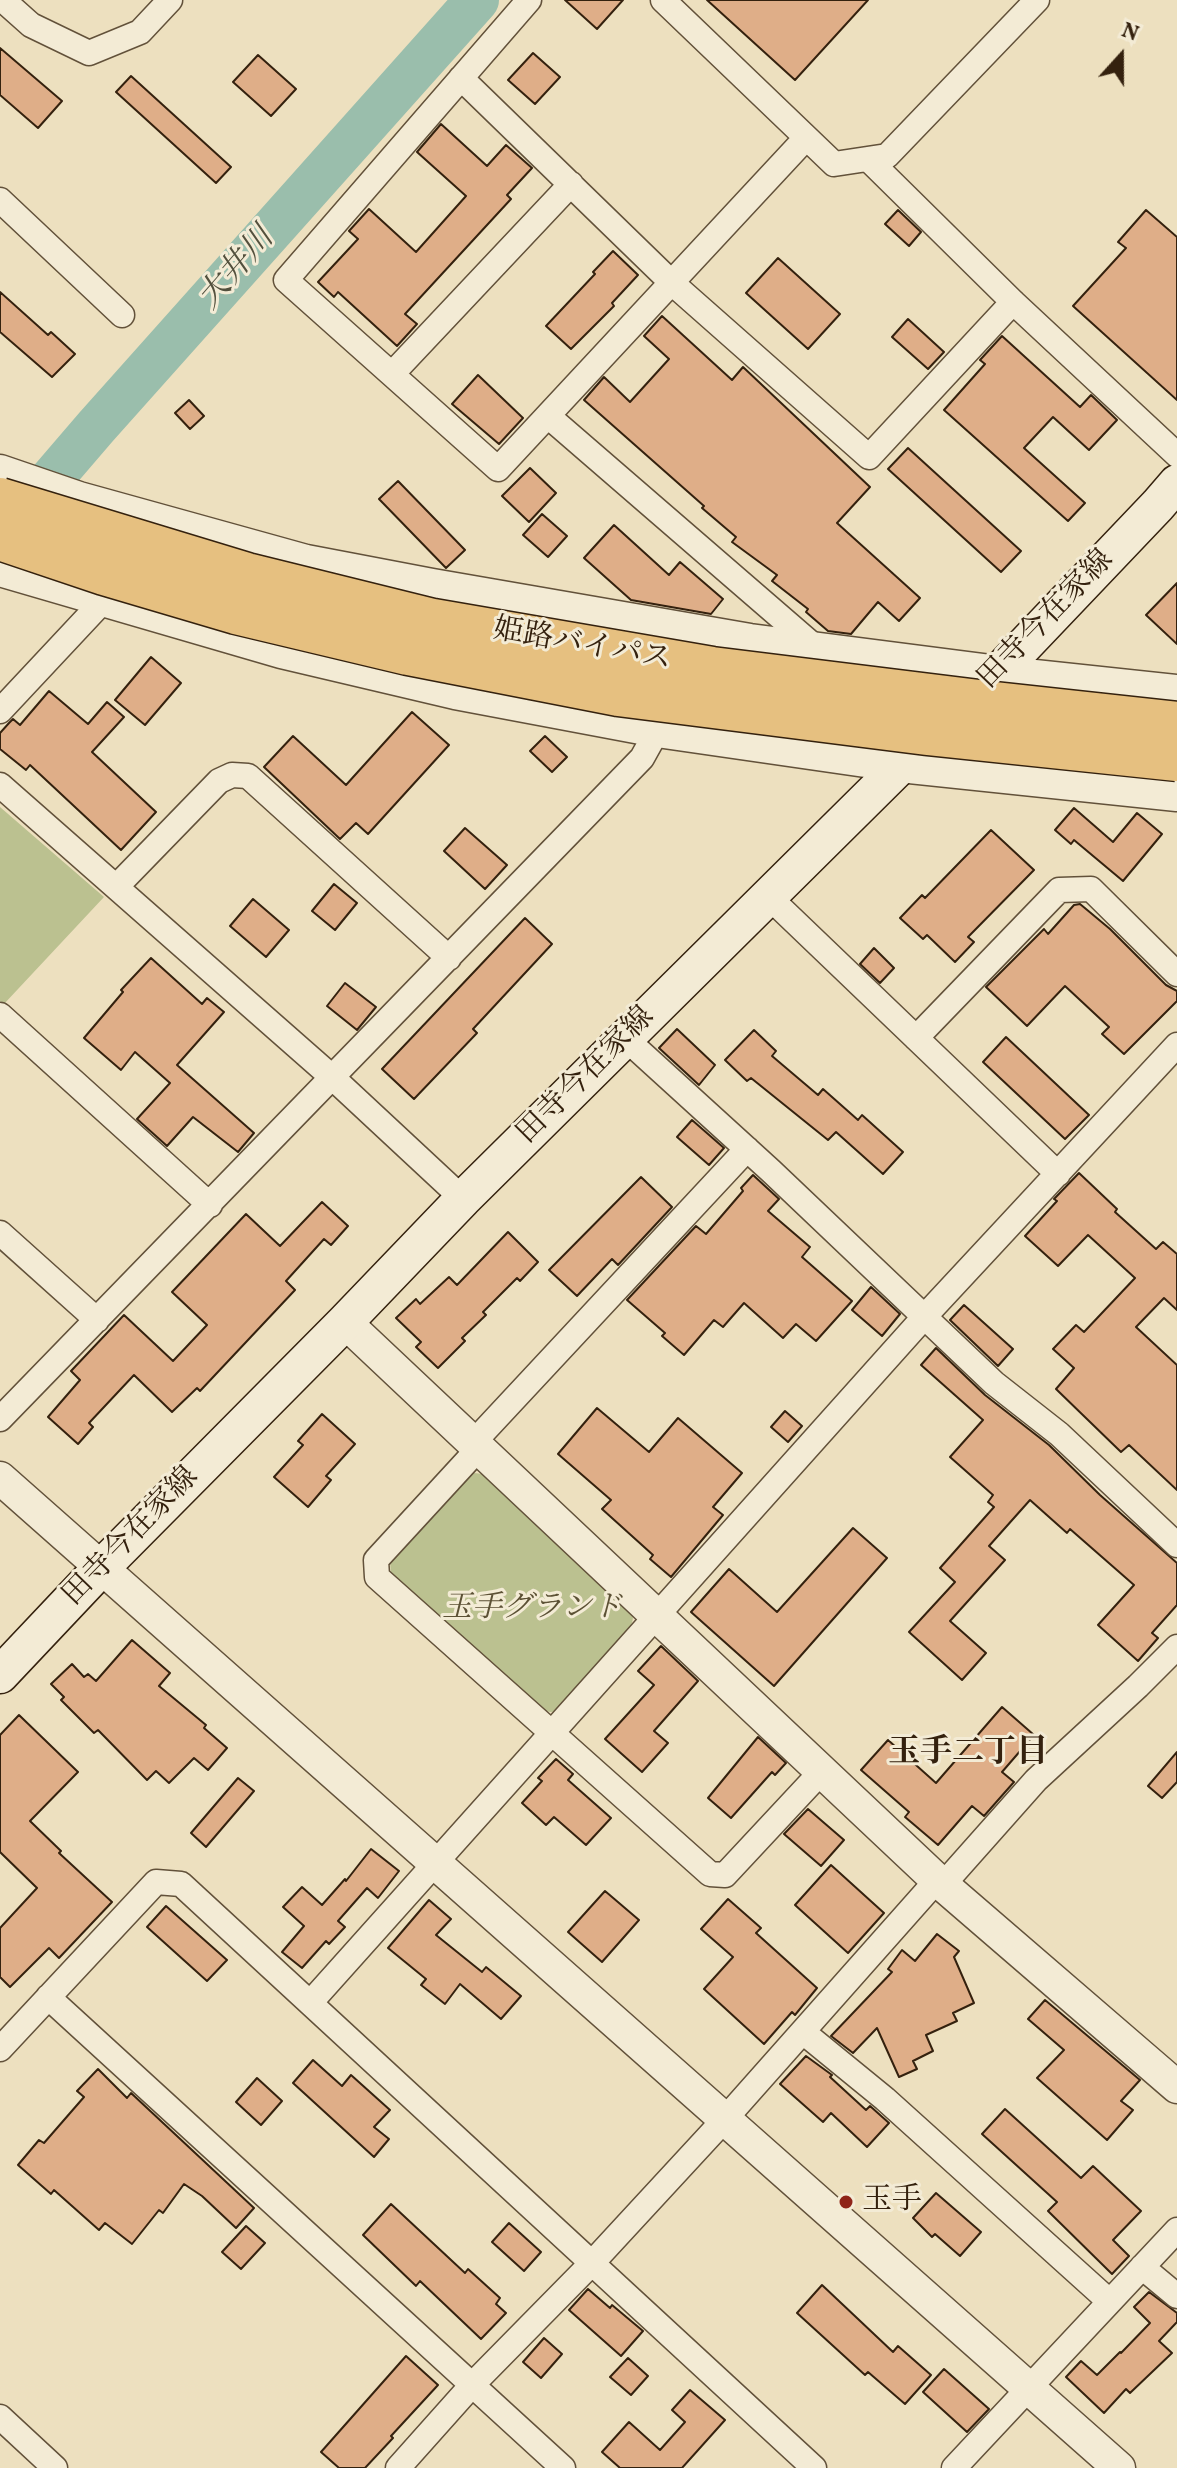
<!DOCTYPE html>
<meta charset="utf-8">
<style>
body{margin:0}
#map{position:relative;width:1177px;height:2468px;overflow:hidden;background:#ede0bf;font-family:Vollkorn,serif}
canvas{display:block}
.north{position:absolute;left:1081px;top:16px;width:80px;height:80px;-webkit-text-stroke:6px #f3ebd5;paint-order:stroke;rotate:21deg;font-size:22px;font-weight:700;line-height:32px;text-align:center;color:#34210e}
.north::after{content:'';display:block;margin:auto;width:28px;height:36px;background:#34210e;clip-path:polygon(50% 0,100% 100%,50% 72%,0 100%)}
</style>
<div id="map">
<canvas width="1177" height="2468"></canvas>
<div class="north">N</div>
</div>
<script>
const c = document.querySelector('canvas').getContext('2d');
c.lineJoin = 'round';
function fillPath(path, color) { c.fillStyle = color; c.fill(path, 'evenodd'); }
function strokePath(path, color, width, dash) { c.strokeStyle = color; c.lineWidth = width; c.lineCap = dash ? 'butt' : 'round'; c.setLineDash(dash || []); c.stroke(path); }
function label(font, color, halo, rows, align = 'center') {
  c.font = font + ' Vollkorn,"Noto Serif JP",serif'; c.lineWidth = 6; c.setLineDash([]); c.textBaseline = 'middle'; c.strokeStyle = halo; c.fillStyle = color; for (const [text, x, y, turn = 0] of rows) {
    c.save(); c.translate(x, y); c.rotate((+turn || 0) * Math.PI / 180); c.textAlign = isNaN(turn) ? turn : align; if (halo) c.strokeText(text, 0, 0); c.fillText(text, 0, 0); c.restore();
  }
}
fillPath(new Path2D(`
 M0 807 104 897 4 1004 0 1001Z
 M474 1473 483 1474 624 1599C635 1615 636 1618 626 1635L559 1711 551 1712 543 1711 391 1576 390 1560 466 1476Z`), '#bbc190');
strokePath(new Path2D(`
 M17 519 96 427 477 0`), '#9abeac', 44);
const building = new Path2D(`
 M565 0H623L597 29Z
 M707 0H868L795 80Z
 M0 48 62 101 38 128 0 95Z
 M533 53 560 77 535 104 508 80Z
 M258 55 296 89 271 116 233 82Z
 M131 76 231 167 216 183 116 92Z
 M441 124 487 166 506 145 532 168 507 195 511 199 405 314 417 324 397 346 338 292 334 297 318 282 358 239 349 231 369 209 416 252 466 196 417 152Z
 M898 210 921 232 909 246 885 224Z
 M1146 210 1177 237V400L1073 306 1126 248 1118 242Z
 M613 251 638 275 612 303 614 306 571 349 546 326 595 274 593 272Z
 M778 258 840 314 808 349 746 293Z
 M0 292 48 335 51 332 75 354 52 377 0 332Z
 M662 316 732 380 743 367 870 487 837 523 920 598 899 621 878 602 851 634 828 631 806 612 808 609 772 581 777 575 732 542 736 537 702 508 704 506 584 400 604 377 630 402 669 359 644 336Z
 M908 319 944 352 928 369 892 337Z
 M1002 336 1080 407 1091 395 1117 420 1089 450 1053 417 1024 448 1085 503 1068 521 944 410 985 364 980 360Z
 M478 375 523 418 499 444 452 404Z
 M189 400 204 416 190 429 175 413Z
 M908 448 1021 551 1001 572 888 469Z
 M530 468 556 493 529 522 502 496Z
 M398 481 465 550 446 568 379 499Z
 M542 514 567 536 548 557 523 535Z
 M614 525 669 575 680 562 723 599 711 614 631 600 584 558Z
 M1177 583V644L1146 615Z
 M151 657 181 683 145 725 115 700Z
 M49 691 88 724 107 702 124 717 92 752 156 812 121 850 30 765 26 770 0 749V733L9 723 13 719 20 725Z
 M412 712 449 745 368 834 356 823 340 839 264 767 293 736 346 785Z
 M545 736 567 757 552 772 530 751Z
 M1074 808 1113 842 1137 813 1162 834 1123 881 1074 840 1071 844 1055 830Z
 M465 828 507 865 485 889 444 851Z
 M991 830 1034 870 968 937 974 942 955 962 927 935 923 939 900 918 922 895 925 898Z
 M334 884 357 903 335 930 312 911Z
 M253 899 289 930 266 957 230 926Z
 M1080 904 1110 929 1166 985 1177 991V1001L1124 1054 1102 1034 1109 1027 1065 986 1027 1026 986 987 1044 929 1048 934 1074 905Z
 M525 918 552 944 473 1029 477 1033 414 1099 382 1069Z
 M874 948 894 968 880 983 860 964Z
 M151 958 202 1004 207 998 224 1012 177 1065 254 1133 238 1152 193 1117 167 1146 137 1119 170 1083 135 1052 121 1070 84 1038 123 992 121 990Z
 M345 983 376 1007 357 1030 327 1006Z
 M677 1029 715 1065 699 1085 659 1048Z
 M754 1030 776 1051 772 1056 818 1095 823 1089 858 1120 862 1115 903 1152 883 1174 836 1132 828 1140 751 1078 747 1081 725 1060Z
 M1006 1037 1089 1115 1065 1139 983 1062Z
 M692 1120 724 1148 709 1165 677 1137Z
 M1079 1173 1117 1209 1115 1212 1156 1249 1163 1242 1177 1254V1310L1164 1298 1136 1327 1177 1365V1490L1129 1445 1121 1452 1056 1389 1074 1368 1053 1349 1076 1325 1084 1332 1135 1278 1088 1235 1058 1266 1025 1236 1057 1201 1054 1199Z
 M753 1175 779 1199 768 1211 810 1247 802 1257 852 1301 816 1341 796 1324 783 1338 744 1303 723 1327 714 1320 684 1355 662 1336 665 1333 627 1300 696 1226 706 1234 743 1191 741 1188Z
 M641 1177 672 1207 618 1265 612 1259 577 1296 549 1270Z
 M322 1202 348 1226 331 1245 324 1239 286 1281 295 1290 200 1391 197 1388 172 1412 134 1375 89 1423 93 1427 78 1444 48 1417 80 1380 71 1371 124 1315 173 1361 207 1325 172 1292 246 1214 280 1246Z
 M508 1232 538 1262 520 1281 517 1278 483 1312 486 1315 462 1338 465 1341 438 1368 416 1347 421 1342 396 1318 416 1299 420 1304 449 1277 457 1285Z
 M871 1287 900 1314 882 1336 852 1310Z
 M964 1305 1013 1349 998 1366 950 1320Z
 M936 1348 985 1395 1049 1445 1100 1495 1177 1563V1605L1152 1633 1158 1638 1138 1661 1098 1625 1134 1585 1070 1529 1067 1533 1030 1500 989 1546 1005 1560 950 1621 986 1653 962 1680 909 1632 955 1582 940 1568 994 1507 988 1502 993 1495 950 1457 983 1420 921 1365Z
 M597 1408 649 1452 678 1418 742 1473 713 1507 723 1515 671 1577 650 1559 653 1555 602 1509 611 1500 558 1454Z
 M785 1411 802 1426 788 1442 771 1427Z
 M322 1414 355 1444 326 1476 331 1480 308 1507 274 1477 303 1445 298 1441Z
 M853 1528 887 1558 774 1686 691 1612 729 1569 777 1612Z
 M132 1640 170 1673 159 1686 206 1725 204 1728 227 1748 208 1770 194 1758 169 1783 156 1771 147 1780 98 1730 94 1733 61 1700 64 1697 51 1684 72 1664 84 1677 88 1674 96 1681Z
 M661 1646 698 1681 654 1731 668 1743 642 1772 605 1739 654 1685 638 1671Z
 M1002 1707 1034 1735 1002 1772 1014 1782 984 1816 972 1806 938 1845 905 1817 909 1812 861 1770 888 1740 936 1783Z
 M19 1715 78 1772 30 1821 61 1851 59 1853 112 1902 59 1958 49 1948 10 1987 0 1977V1928L37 1888 0 1852V1735Z
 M758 1737 786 1763 775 1775 772 1772 731 1818 708 1798Z
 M1177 1752V1782L1162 1798 1148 1786Z
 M556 1759 573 1774 568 1780 611 1818 586 1845 554 1817 546 1825 522 1803 542 1781 538 1778Z
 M238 1778 254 1791 206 1847 191 1833Z
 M808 1809 844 1840 821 1866 784 1834Z
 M371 1849 399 1871 378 1898 367 1888 338 1921 345 1927 329 1944 326 1941 302 1968 282 1952 304 1926 283 1907 302 1887 322 1905 345 1879 346 1881Z
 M831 1865 884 1913 848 1953 795 1905Z
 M605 1891 639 1920 602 1962 568 1932Z
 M728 1899 761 1928 756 1933 817 1988 795 2015 792 2012 764 2044 704 1989 733 1957 701 1929Z
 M429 1900 451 1919 436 1935 482 1972 486 1967 521 1996 501 2019 460 1984 445 2004 421 1985 426 1979 388 1948Z
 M166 1906 227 1960 207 1981 147 1927Z
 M937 1934 959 1951 954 1957 974 2003 953 2013 957 2021 926 2035 933 2051 913 2061 917 2069 899 2077 877 2028 853 2053 831 2036 892 1972 888 1969 902 1950 915 1961Z
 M1045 2000 1140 2080 1121 2101 1133 2110 1107 2140 1037 2078 1064 2050 1028 2019Z
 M806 2056 832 2075 830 2077 866 2110 870 2106 889 2123 867 2147 831 2113 823 2122 780 2084Z
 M313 2060 342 2086 351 2075 390 2110 374 2127 389 2139 374 2157 293 2083Z
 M98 2069 127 2098 131 2093 254 2208 236 2228 202 2196 184 2184 163 2213 159 2210 132 2244 105 2223 99 2230 54 2190 51 2194 18 2165 39 2140 44 2143 84 2097 77 2091Z
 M257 2078 282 2101 261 2125 236 2102Z
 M1005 2109 1081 2178 1093 2166 1141 2211 1113 2240 1129 2256 1112 2274 1048 2211 1057 2202 982 2134Z
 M936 2193 981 2232 960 2256 935 2234 932 2237 913 2218Z
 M391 2204 465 2273 468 2269 500 2298 496 2304 506 2313 481 2339 420 2281 416 2286 363 2235Z
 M509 2223 541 2252 524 2271 492 2242Z
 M246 2226 265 2243 241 2269 222 2252Z
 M822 2285 893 2352 898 2346 931 2375 905 2404 868 2372 865 2375 797 2313Z
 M588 2289 610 2308 612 2305 643 2331 621 2356 569 2310Z
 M1149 2292 1177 2313V2322L1159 2341 1172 2353 1130 2393 1126 2389 1104 2413 1066 2377 1081 2361 1097 2375 1120 2352 1121 2353 1150 2323 1134 2307Z
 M544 2338 562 2354 541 2378 523 2362Z
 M406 2356 438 2385 391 2436 393 2438 365 2468H339L321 2452Z
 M628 2358 648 2376 631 2395 610 2377Z
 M944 2369 989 2409 967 2432 923 2392Z
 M690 2390 725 2420 682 2468H620L602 2452 629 2422 660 2450 685 2422 672 2410Z`);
fillPath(building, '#dfae88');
strokePath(building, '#34210e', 2);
const minor = new Path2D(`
 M3 0 31 25 89 53 140 32 170 0
 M529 0 286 280 498 469 806 138
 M663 0 834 164 887 156 1037 0
 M461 78 672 283 869 457 1013 302
 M868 159 1013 302 1177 455
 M0 200 122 315
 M392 374 571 184
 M548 416 815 647
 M0 711 103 601
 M0 785 333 1078 463 1199
 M116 887 219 781 232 775 248 776 449 958
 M769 897 1058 1174
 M0 1015 210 1205
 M916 1038 1059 890 1091 889 1177 974
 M626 1039 771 1171 994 1383 1059 1434 1177 1545
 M0 1233 97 1320
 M0 1419 642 758 657 731
 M473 1443 747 1149
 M479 1448 376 1560 377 1577 710 1874 725 1875 822 1771
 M48 1997 563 2468
 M310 2003 925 1316 1177 1045
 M803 2032 885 2099 1109 2301
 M0 2049 156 1882 181 1884 814 2468
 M1142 2267 1177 2296
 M0 2417 55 2468
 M398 2468 472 2385 592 2263 725 2119 937 1880 949 1878 1036 1780 1138 1686 1177 1647
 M954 2468 1177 2230`);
const tertiary = new Path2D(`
 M0 471 79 498 306 561 432 585 750 640 999 672 1177 691
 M0 570 281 652 455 693 657 731 900 766 1177 795
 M345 1322 937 1880 1177 2087
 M0 1478 1119 2468`);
const secondary = new Path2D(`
 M0 1675 101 1568 345 1322 463 1199 900 766 999 672 1158 505 1177 483`);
strokePath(minor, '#62513a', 27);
strokePath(tertiary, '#62513a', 35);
strokePath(secondary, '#34210e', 39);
strokePath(minor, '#f3ebd5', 24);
strokePath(tertiary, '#f3ebd5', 32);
strokePath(secondary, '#f3ebd5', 36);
const motorwayBridge = new Path2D(`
 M0 500 247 575 433 621 712 669 995 704 1177 724
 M0 538 104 573 236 612 408 653 618 694 927 733 1177 759`);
strokePath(motorwayBridge, '#34210e', 47, []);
strokePath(motorwayBridge, '#e6c080', 44);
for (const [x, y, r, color] of [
 [846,2202,8,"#8f2418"]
]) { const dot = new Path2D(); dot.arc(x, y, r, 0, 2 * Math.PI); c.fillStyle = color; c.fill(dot); strokePath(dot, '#f3ebd5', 3); }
label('30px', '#34210e', '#f3ebd5', [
 ["田寺今在家線",1047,621,-46],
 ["姫路バイパス",582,647,10],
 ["田寺今在家線",587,1077,-45],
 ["田寺今在家線",132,1538,-46]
]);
label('italic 30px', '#5c5135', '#f3ebd5', [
 ["玉手グランド",532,1610]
]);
label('30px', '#34210e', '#f3ebd5', [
 ["玉手",862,2202]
], 'left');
label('italic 32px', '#53503d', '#f3ebd5', [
 ["大井川",238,270,-49]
]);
label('bold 32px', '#34210e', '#f3ebd5', [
 ["玉手二丁目",968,1755]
]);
</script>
